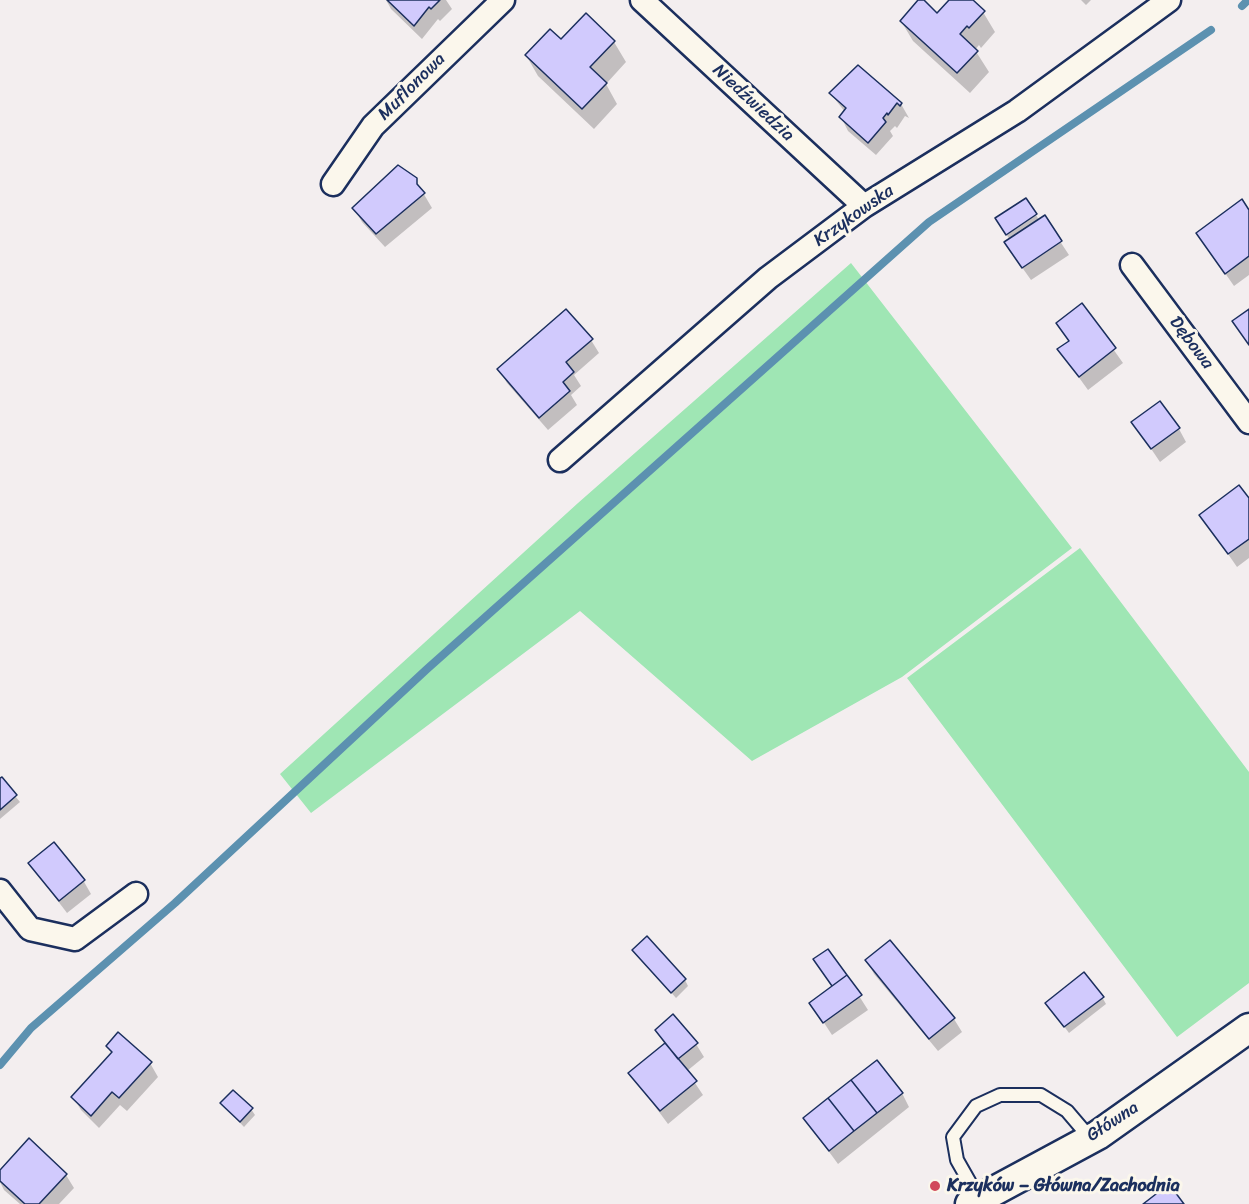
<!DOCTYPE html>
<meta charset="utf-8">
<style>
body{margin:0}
canvas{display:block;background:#f3eeef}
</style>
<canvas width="1249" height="1204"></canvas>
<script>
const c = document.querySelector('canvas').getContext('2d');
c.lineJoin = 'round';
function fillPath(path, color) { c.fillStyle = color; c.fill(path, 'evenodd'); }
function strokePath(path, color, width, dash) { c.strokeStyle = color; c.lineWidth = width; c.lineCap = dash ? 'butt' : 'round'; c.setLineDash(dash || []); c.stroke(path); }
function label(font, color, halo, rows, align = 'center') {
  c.font = font + ' Sriracha,sans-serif'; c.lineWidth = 6; c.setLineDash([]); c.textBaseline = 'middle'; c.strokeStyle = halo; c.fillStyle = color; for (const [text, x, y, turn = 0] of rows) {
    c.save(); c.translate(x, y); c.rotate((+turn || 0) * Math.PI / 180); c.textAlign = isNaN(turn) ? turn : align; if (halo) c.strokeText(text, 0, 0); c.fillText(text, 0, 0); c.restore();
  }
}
fillPath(new Path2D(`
 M851 263 1072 548 902 677 752 761 580 611 311 813 280 774 578 503Z
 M1080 548 1249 772V983L1177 1037 907 678Z`), '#9fe6b4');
fillPath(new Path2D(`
 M386 0H446L452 9 440 21 438 19 422 39 391 9Z
 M920 0 937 15 951 0H970L983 12 995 32 981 48 979 45 975 50 989 72 970 93 913 41 901 21Z
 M1081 0H1091L1086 5Z
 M586 15 614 42 626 62 606 84 617 104 594 129 538 76 526 55 561 41Z
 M859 67 901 104 909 118 905 116 897 128 895 126 890 131 893 136 876 155 848 131 841 117 845 112 831 94Z
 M415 179 432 208 385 247 362 222 354 208Z
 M1249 212V275L1234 286 1197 233Z
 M1036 215 1039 220 1044 217 1069 255 1031 280 1014 256 1010 240 1000 225Z
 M1082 305 1123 363 1088 390 1059 350 1069 342 1058 324Z
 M591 340 599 353 574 375 581 386 571 395 577 405 548 430 507 383 499 369Z
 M1133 422 1179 429 1186 442 1160 462Z
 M1249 501V558L1237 567 1201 515Z
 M1 779 20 802 0 819V780Z
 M29 863 83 880 91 894 67 913Z
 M634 950 685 980 688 986 676 998Z
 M867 961 954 1019 962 1032 938 1051 874 974Z
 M847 977 868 1010 832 1035 811 1003Z
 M1102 997 1106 1004 1069 1033 1051 1009Z
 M656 1030 696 1044 704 1057 687 1071 703 1095 668 1124 630 1073 665 1045Z
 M107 1046 150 1063 158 1077 127 1111 120 1105 99 1128 81 1110 73 1097 112 1054Z
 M902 1093 909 1107 838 1164 805 1119Z
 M222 1104 251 1109 255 1115 244 1127Z
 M0 1172 66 1175 74 1188 59 1204H20L4 1190 0 1182Z`), '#0003');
strokePath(new Path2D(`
 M1242 6 1248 0
 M0 1065 31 1028 175 903 427 669 929 222 1211 30`), '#5c91b0', 8);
const building = new Path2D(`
 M387 0H440L431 9 429 7 414 26Z
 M918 0H924L937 13 949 0H973L985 11 969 28 967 26 960 34 978 51 957 73 900 21Z
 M586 13 615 41 590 67 607 83 582 109 525 55 550 29 561 39Z
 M858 65 902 103 900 106 897 103 888 115 887 113 883 118 886 122 868 143 839 117 846 108 829 93Z
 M398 165 417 178V184L425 193 376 234 352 208Z
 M1026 198 1037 214 1006 235 995 218Z
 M1242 199 1249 210V256L1225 274 1196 233Z
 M1045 215 1062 241 1022 268 1004 242Z
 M1082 303 1116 348 1079 377 1057 349 1069 341 1056 323Z
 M566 309 593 339 566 362 574 372 563 382 570 391 539 418 497 369Z
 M1249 309V345L1232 321Z
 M1160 401 1180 428 1151 449 1131 422Z
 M1239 485 1249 498V539L1228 554 1199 515Z
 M2 777 17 795 0 810V778Z
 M54 842 85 880 59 901 28 863Z
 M647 936 686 979 671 993 632 950Z
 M890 940 955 1018 929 1039 865 960Z
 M828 949 847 975 832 986 813 959Z
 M1084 972 1104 997 1064 1027 1045 1003Z
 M847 975 862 995 823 1023 809 1003Z
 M673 1014 698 1043 678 1059 655 1030Z
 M118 1032 152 1062 119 1098 112 1092 91 1116 71 1097 112 1052 106 1046Z
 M665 1043 697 1081 660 1111 628 1073Z
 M877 1060 903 1093 877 1113 851 1080Z
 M851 1080 877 1113 854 1131 828 1098Z
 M233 1090 253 1108 240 1122 220 1103Z
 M828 1098 854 1131 829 1151 803 1118Z
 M29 1138 67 1174 39 1204H25L0 1181V1170Z
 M1169 1184 1184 1204H1143Z`);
fillPath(building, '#d1cafd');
strokePath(building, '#1b2f5e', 1.5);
const service = new Path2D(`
 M978 1197 957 1160 953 1137 976 1106 1000 1095H1041L1067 1111 1090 1138`);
const minor = new Path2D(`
 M642 0 864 206
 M333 184 373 126 503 0
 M1132 265 1249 422
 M560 460 768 278 864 206 1017 111 1169 0
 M0 891 30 929 75 939 136 894`);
const tertiary = new Path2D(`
 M970 1204 1098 1135 1249 1028`);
strokePath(service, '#1b2f5e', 16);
strokePath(minor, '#1b2f5e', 27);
strokePath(tertiary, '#1b2f5e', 33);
strokePath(service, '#fbf7ec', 12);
strokePath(minor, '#fbf7ec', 22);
strokePath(tertiary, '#fbf7ec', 28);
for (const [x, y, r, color] of [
 [935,1186,6,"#d1495b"]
]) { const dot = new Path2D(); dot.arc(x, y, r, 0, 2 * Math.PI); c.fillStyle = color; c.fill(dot); strokePath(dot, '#fbf7ec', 2); }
label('18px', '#1b2f5e', '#fbf7ec', [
 ["Muflonowa",412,87,-45],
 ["Niedźwiedzia",753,103,43],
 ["Krzykowska",854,216,-35],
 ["Dębowa",1191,343,53],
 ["Główna",1113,1122,-33]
]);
label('bold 18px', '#1b2f5e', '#fbf7ec', [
 ["Krzyków – Główna/Zachodnia",947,1186]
], 'left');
</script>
